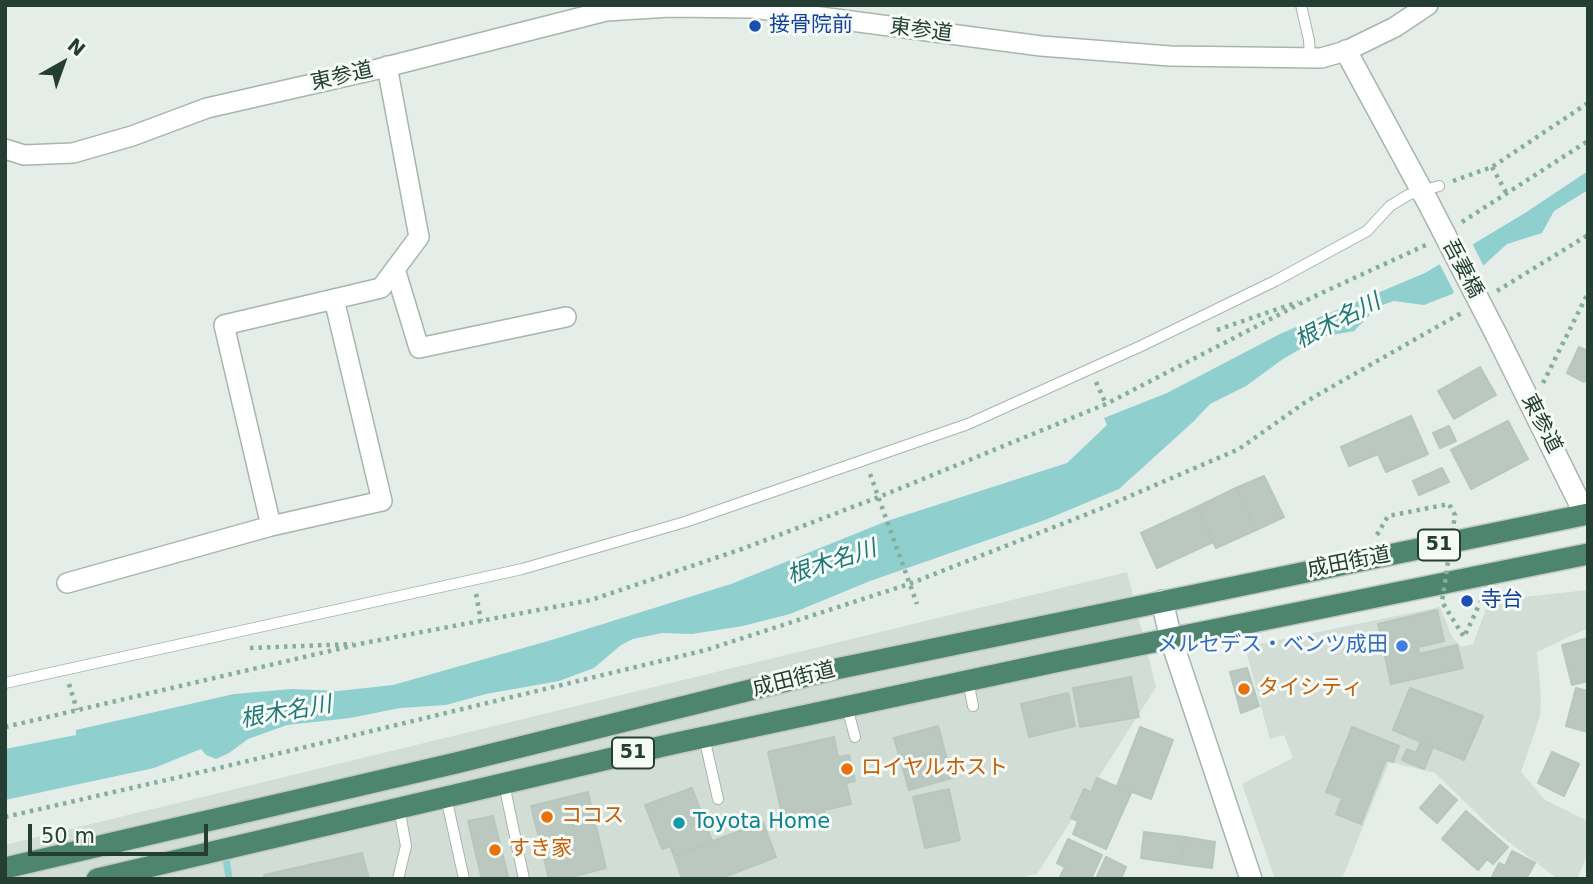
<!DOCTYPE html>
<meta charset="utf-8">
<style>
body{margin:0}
#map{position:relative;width:1593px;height:884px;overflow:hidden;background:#e4ede8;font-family:"DejaVu Sans",sans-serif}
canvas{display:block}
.frame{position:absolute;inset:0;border:7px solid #243e33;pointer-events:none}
.north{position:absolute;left:28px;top:28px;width:70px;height:70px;-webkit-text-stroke:5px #f5faf6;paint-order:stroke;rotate:40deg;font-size:19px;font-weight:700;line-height:28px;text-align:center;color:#243e33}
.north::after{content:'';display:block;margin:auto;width:24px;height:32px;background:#243e33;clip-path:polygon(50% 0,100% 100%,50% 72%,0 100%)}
.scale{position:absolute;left:28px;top:824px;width:180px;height:32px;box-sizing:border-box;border:4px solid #243e33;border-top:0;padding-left:9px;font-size:21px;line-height:24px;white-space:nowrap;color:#243e33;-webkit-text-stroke:5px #f5faf6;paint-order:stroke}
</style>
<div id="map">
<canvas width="1593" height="884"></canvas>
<div class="frame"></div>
<div class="north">N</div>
<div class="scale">50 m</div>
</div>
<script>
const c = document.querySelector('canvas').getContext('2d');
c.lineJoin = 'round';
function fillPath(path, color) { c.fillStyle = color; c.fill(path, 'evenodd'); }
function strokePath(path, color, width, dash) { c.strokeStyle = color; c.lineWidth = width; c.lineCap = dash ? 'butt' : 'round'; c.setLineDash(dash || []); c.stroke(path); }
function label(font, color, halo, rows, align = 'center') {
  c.font = font + ' "DejaVu Sans","Noto Sans JP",sans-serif'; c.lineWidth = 6; c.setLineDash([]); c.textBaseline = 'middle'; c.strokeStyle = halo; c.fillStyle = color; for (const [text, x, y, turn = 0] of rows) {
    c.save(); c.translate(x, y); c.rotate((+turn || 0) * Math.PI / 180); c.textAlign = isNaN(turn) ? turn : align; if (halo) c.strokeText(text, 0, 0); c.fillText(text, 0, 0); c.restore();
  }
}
fillPath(new Path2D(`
 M1127 572 1156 687 1037 874 1016 879H5V845Z
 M1588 590V628L1537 652 1541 698 1540 716 1521 772 1545 800 1588 821V853L1577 879H1558L1497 833 1435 773 1389 762 1342 879H1275L1242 784 1293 758 1284 735 1270 739 1245 647 1440 607 1452 637 1461 647 1473 644 1489 601Z`), '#d2ddd6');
fillPath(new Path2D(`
 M1588 171V190L1554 211 1542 233 1507 244 1452 294 1424 305 1394 301 1379 306 1354 331 1321 337 1283 359 1246 386 1210 404 1193 422 1119 489 1045 520 870 581 790 614 743 626 692 634 662 633 633 639 621 645 594 668 559 681 486 694 446 705 400 708 350 718 287 725 248 739 229 753 216 759 206 755 201 749 154 768 5 800V749L76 735V730L234 694 292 689 338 691 393 685 555 639 731 584 887 521 1067 463 1107 425 1104 418 1167 393 1282 333 1425 273 1525 213Z`), '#8fcfce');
fillPath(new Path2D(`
 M1471 241 1485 269 1456 296 1438 261Z`), '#e4ede8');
strokePath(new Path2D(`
 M229 879 226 858 232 856`), '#8fcfce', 7);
const building = new Path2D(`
 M1579 347 1588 351V375L1584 382 1567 373Z
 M1480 367 1496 395 1454 419 1438 391Z
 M1411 416 1428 454 1386 472 1378 454 1349 466 1341 447Z
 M1508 421 1528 459 1471 489 1451 450Z
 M1449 426 1456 441 1440 448 1433 433Z
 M1442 468 1449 482 1419 495 1413 481Z
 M1264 476 1284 517 1256 530 1236 488Z
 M1236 488 1256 530 1216 548 1197 507Z
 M1197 507 1213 542 1157 568 1141 533Z
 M1437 610 1444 641 1418 647 1419 654 1457 645 1463 668 1391 684 1378 624Z
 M1588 638V681L1572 685 1562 645Z
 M1247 668 1259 706 1241 713 1230 672Z
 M1131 677 1139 717 1080 727 1073 688Z
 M1410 688 1483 716 1464 760 1393 730Z
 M1576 688 1588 691V732L1566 726Z
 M1068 693 1075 726 1029 737 1021 704Z
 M938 726 952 778 909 790 894 738Z
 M1140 727 1173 740 1151 799 1117 786Z
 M1352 727 1399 746 1393 762 1386 760 1361 824 1336 814 1342 798 1326 792Z
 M834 737 838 757 849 755 855 781 846 783 851 804 824 810 826 816 810 820 809 814 783 819 768 752Z
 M1421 742 1433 747 1424 769 1402 760 1407 749 1416 753Z
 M1552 752 1579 764 1564 796 1538 783Z
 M1097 778 1131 793 1106 849 1073 834 1078 821 1071 818 1084 789 1091 792Z
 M1440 785 1457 800 1437 823 1420 808Z
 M692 788 712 841 674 856 670 846 662 849 645 805Z
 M949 789 960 840 925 848 913 797Z
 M588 792 606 868 563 879H549L531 806Z
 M1466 811 1508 847 1493 864 1487 859 1478 870 1442 839Z
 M493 816 508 876 482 879 468 821Z
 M763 822 776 857 719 879H682L674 856Z
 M1144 832 1185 837 1181 864 1141 858Z
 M1185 837 1215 842 1212 868 1181 864Z
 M1068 839 1102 855 1091 879H1059L1065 867 1057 863Z
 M1512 851 1535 863 1526 879H1491L1499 863 1505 866Z
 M362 853 369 879H265L264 875Z
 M1106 857 1126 867 1121 879H1096Z`);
fillPath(building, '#bac8c0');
strokePath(building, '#b7c7bd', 2);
const service = new Path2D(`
 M1301 5 1309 40 1310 57
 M968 681 973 706
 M5 683 522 569 685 522 968 424 1141 346 1275 281 1367 231 1390 206 1408 195 1439 186
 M847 707 855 737
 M704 737 718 799
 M504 784 524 879
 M446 797 464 879
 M398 879 406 846 399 808`);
const minor = new Path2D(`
 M5 149 24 155 73 153 132 136 207 108 378 69 606 11 670 7 753 8 1041 46 1170 56 1321 58 1346 51 1395 27 1428 5
 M395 269 419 348 566 317
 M271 526 382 501 334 299
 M67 583 271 526 224 325 381 288 419 237 387 66`);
const tertiary = new Path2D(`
 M1346 51 1429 204
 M1496 334 1585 514
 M1162 601 1171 639 1251 879`);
const trunk = new Path2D(`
 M5 868 456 763 831 670 1588 514
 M97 879 672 744 1055 662 1588 554`);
strokePath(service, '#a7b5ae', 12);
strokePath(minor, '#a7b5ae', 22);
strokePath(tertiary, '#a7b5ae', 24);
strokePath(trunk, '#c2c9c6', 24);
strokePath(new Path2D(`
 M1492 167 1507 194
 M1453 181 1492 167 1588 103
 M1462 222 1588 141
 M1497 291 1588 235
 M1217 330 1298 302
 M1096 382 1106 404
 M1543 383 1588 293
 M870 474 917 604
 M476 594 481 621
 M250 648 353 644
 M69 684 77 710
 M5 727 364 643 591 600 742 549 879 497 1106 404 1313 297 1428 244
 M5 817 223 767 706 650 909 584 1100 509 1239 449 1307 401 1463 312`), '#86af9b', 4.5, [3.5, 5]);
strokePath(service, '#fff', 10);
strokePath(minor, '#fff', 19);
strokePath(tertiary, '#fff', 21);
strokePath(trunk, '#4e856e', 21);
const tertiaryBridge = new Path2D(`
 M1429 204 1496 334`);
strokePath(tertiaryBridge, '#a7b5ae', 24, []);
strokePath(new Path2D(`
 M1377 535 1388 516 1449 504 1455 515 1442 602 1464 637 1481 601`), '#86af9b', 4.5, [3.5, 5]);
strokePath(tertiaryBridge, '#fff', 21);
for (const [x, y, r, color] of [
 [755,26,7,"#1a4fb4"],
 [1467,601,7,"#1a4fb4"],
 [1402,646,7,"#3f7fe0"],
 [1244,689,7,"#e8710a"],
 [847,769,7,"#e8710a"],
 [547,817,7,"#e8710a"],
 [679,823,7,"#0f9aa8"],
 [495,850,7,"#e8710a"]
]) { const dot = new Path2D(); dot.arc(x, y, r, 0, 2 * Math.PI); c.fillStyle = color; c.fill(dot); strokePath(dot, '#f5faf6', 2.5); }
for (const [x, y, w] of [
 [1439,545,42],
 [633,753,42]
]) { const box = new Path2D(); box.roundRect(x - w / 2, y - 15.5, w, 31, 5); c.fillStyle = '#f5faf6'; c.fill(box); strokePath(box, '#243e33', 2); }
label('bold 19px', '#243e33', null, [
 ["51",1439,545],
 ["51",633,753]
]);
label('21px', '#164399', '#f5faf6', [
 ["接骨院前",769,26],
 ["寺台",1481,601]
], 'left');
label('21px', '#243e33', '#f5faf6', [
 ["東参道",921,31,7],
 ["東参道",342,77,-13],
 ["吾妻橋",1462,269,62],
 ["東参道",1541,424,63],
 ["成田街道",1349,563,-11],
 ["成田街道",794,680,-14]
]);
label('21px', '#366cbe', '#f5faf6', [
 ["メルセデス・ベンツ成田",1388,646]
], 'right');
label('21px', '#c56008', '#f5faf6', [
 ["タイシティ",1258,689],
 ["ロイヤルホスト",861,769],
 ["ココス",561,817],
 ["すき家",509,850]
], 'left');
label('21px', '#0d838f', '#f5faf6', [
 ["Toyota Home",693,823]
], 'left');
label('italic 23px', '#207877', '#f5faf6', [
 ["根木名川",1338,322,-27],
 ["根木名川",832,563,-18],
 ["根木名川",286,713,-10]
]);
</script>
